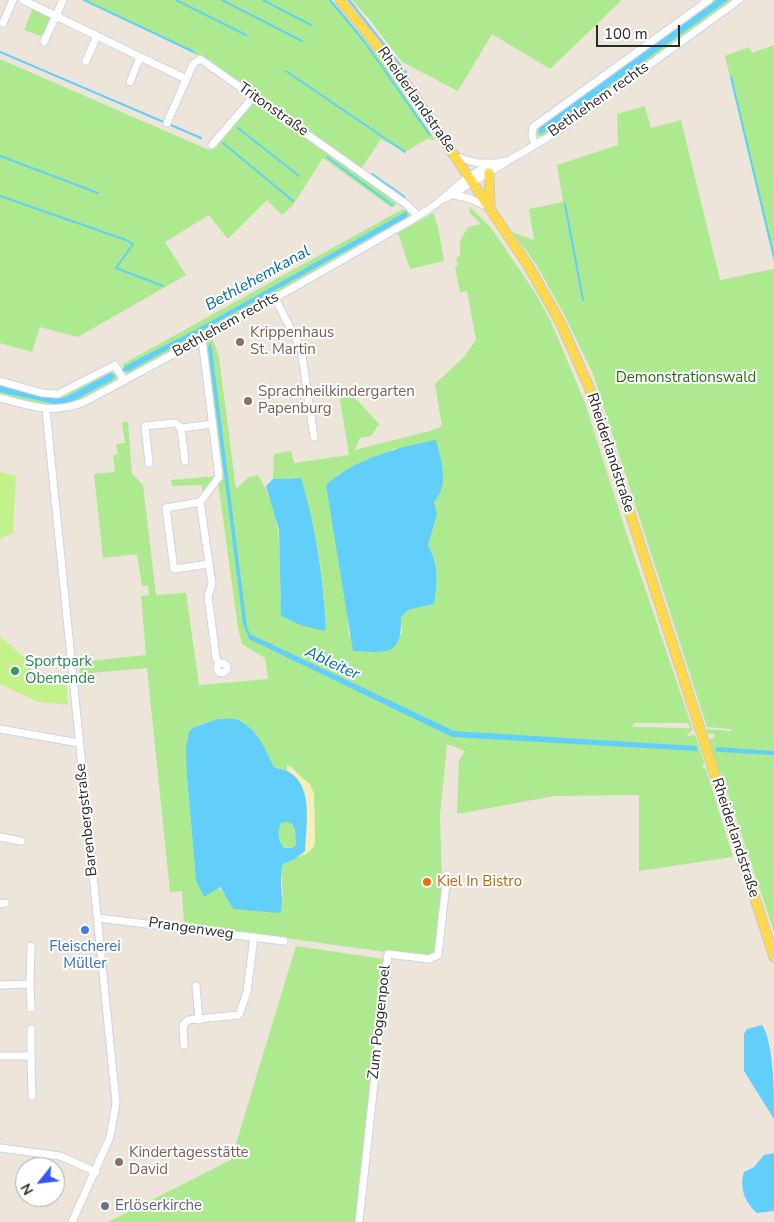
<!DOCTYPE html>
<meta charset="utf-8">
<style>
body{margin:0}
#map{position:relative;width:774px;height:1222px;overflow:hidden;background:#ede5d9;font-family:"Nunito Sans",sans-serif}
canvas{display:block}
.north{position:absolute;left:15px;top:1157px;width:50px;height:50px;box-sizing:border-box;background:#fff;border:1px solid #a9a9a9;border-radius:50%;rotate:241deg;font-size:14px;font-weight:700;line-height:20px;text-align:center;color:#292929}
.north::after{content:'';display:block;margin:auto;width:18px;height:22px;background:#3456ff;clip-path:polygon(50% 0,100% 100%,50% 72%,0 100%)}
.scale{position:absolute;left:596px;top:25px;width:84px;height:22px;box-sizing:border-box;border:2px solid #292929;border-top:0;padding-left:6px;font-size:15px;line-height:18px;white-space:nowrap;color:#292929;-webkit-text-stroke:4px #fff;paint-order:stroke}
</style>
<div id="map">
<canvas width="774" height="1222"></canvas>
<div class="north">N</div>
<div class="scale">100 m</div>
</div>
<script>
const c = document.querySelector('canvas').getContext('2d');
c.lineJoin = 'round';
function fillPath(path, color) { c.fillStyle = color; c.fill(path, 'evenodd'); }
function strokePath(path, color, width, dash) { c.strokeStyle = color; c.lineWidth = width; c.lineCap = dash ? 'butt' : 'round'; c.setLineDash(dash || []); c.stroke(path); }
function label(font, color, halo, rows, align = 'center') {
  c.font = font + ' "Nunito Sans",sans-serif'; c.lineWidth = 4; c.setLineDash([]); c.textBaseline = 'middle'; c.strokeStyle = halo; c.fillStyle = color; for (const [text, x, y, turn = 0] of rows) {
    c.save(); c.translate(x, y); c.rotate((+turn || 0) * Math.PI / 180); c.textAlign = isNaN(turn) ? turn : align; if (halo) c.strokeText(text, 0, 0); c.fillText(text, 0, 0); c.restore();
  }
}
fillPath(new Path2D(`
 M86 0H332L379 57 435 140 427 139 405 152 381 139 361 169 205 59Z
 M352 0H622L550 69 492 34 458 91 402 62 369 19Z
 M712 0H735L550 132 542 137 536 135V128Z
 M33 8 50 16 51 20 44 37 24 30Z
 M774 45V262L725 56 749 47 752 53Z
 M0 59 209 150 249 105 258 103 387 194 388 197 397 204 392 208 323 158 293 205 282 215 267 200 228 239 209 215 165 242 186 275 78 337 40 327 32 352 0 343Z
 M645 106 651 128 681 120 720 280 774 269V932L721 773 717 774 707 740 714 738V734L707 733V729L731 731V729L707 727 593 374 565 316 536 264 512 232 534 240 529 209 563 202 557 165 618 145 617 114Z
 M469 206 492 229 536 294 551 322 585 403 625 529 693 730 687 734 688 736 695 735 705 765H702L703 768 706 769 733 857 639 871V795L554 796 457 814 459 761 465 751 447 744 440 815 442 884 439 952 429 958 184 924 182 891 170 892 147 668 80 674 79 662 146 655 141 596 149 595 148 586H142L137 554 103 558 94 474 115 472 113 455 118 454 116 444 125 443 122 422H128L132 474 143 485 156 595 186 593 199 685 268 679 265 658 242 644 238 628 218 482 204 342 213 339 219 358 236 489 249 477 258 475C283 513 280 558 280 601L326 628C323 576 317 527 300 478L273 479 274 454 291 451 294 463 349 455 338 388 358 401 379 424 371 436 360 438 355 450 430 431 442 426 435 384 464 357 476 340 467 291 460 292 455 267 458 266 456 258 460 255V241L468 227 481 224 470 213ZM396 448 437 515 428 545C440 564 438 583 434 604L408 610 401 617 402 634 349 636 337 475ZM218 719 249 727 262 744 274 767 287 770V765L292 767 314 794 315 842 311 850 305 854 283 864 281 870 283 897 229 904C226 887 212 885 196 880L187 777 194 727ZM635 723H688L690 728 632 727Z
 M403 209 410 213 411 216 262 303 129 375 123 371V364Z
 M433 213 438 227 444 261 410 269 398 233Z
 M110 371 117 375V378C108 391 66 409 50 408 34 406 16 399 0 395V383L47 396Z
 M216 476 203 493 201 485 172 486 171 480Z
 M287 822 292 824 295 830 296 845 292 848H284C278 840 277 832 281 823Z
 M296 946 384 959 356 1222H108L231 1160Z`), '#ace98f');
fillPath(new Path2D(`
 M287 765 310 784 314 794 315 842 314 847 305 855 300 854 305 851C306 821 313 790 287 770Z`), '#f6edb8');
fillPath(new Path2D(`
 M0 472 16 476 13 533 0 539Z
 M0 636 30 663 32 683 66 679 68 705 38 702 0 684Z`), '#c4f28a');
fillPath(new Path2D(`
 M717 0H728L551 128 540 134 539 132V128Z
 M407 211V217L129 371 125 372 122 370 125 366 197 329Z
 M211 342 247 627 250 634 454 731 696 746 698 751 452 737 249 639 243 623 208 347Z
 M111 373 115 376 112 380 69 403 59 405 0 392V386L57 399 66 397Z
 M436 440C441 461 450 484 434 502L437 515 428 545C439 564 438 583 434 604L408 610 401 617C402 658 386 652 353 651L326 485C354 459 399 447 436 440Z
 M301 478C316 527 323 576 326 628L324 631 300 625 281 616 279 530 266 486 273 479Z
 M218 719C224 719 233 718 238 720 257 728 266 751 274 767 279 769 285 769 289 772 314 786 306 827 305 851L295 859 283 864C278 878 284 896 281 911L278 913 234 909C227 902 226 894 220 887L204 897 196 880 187 777 186 748 189 732 194 727ZM287 822 292 824 295 830 296 845 292 848H284C278 840 277 832 281 823Z
 M716 747 774 751V755L720 752 716 751Z
 M762 1025C774 1043 774 1094 774 1119L744 1071V1034L747 1029Z
 M774 1153V1211L757 1213C745 1203 739 1187 744 1172L754 1167 764 1155Z`), '#61cffa');
strokePath(new Path2D(`
 M84 0 194 52
 M176 0 246 35
 M222 0 302 41
 M263 0 311 25
 M330 0 364 41 430 135
 M349 0 409 76
 M0 52 201 138
 M286 71 405 152
 M731 77 774 257
 M238 128 299 176
 M223 143 293 201
 M0 156 98 193
 M327 157 392 205
 M372 174 405 197
 M0 196 126 240 133 244 116 268 163 286
 M565 204 583 300`), '#61cffa', 2);
const minor = new Path2D(`
 M23 0 186 79
 M3 23 13 0
 M44 42 63 0
 M86 61 97 36
 M130 82 140 57
 M167 123 193 64 200 59 406 204 418 216
 M212 145 254 96
 M535 145 532 136 533 127 709 0
 M457 157 478 163H494
 M454 195 468 198 489 207
 M446 198 555 133 739 0
 M275 298 301 349 314 437
 M202 339 219 477 200 502 212 584 208 596 216 658 219 664
 M0 381 42 393 58 394 115 365 124 381
 M0 398C33 406 51 415 84 402 193 344 300 285 406 223 418 216 431 209 441 200 462 182 477 167 505 161
 M46 410 116 1103 110 1137 72 1222
 M185 461 181 428 213 424
 M149 463 145 426 175 423 181 428
 M200 502 166 508 174 569 209 564
 M217 668a5 5 0 1 1 10 0a5 5 0 1 1-10 0Z
 M0 729 79 743
 M0 837 21 841
 M0 904 5 903
 M98 918 284 941
 M30 984 31 946
 M0 985 30 984 31 1008
 M196 986 199 1020
 M31 1029V1056
 M184 1045 183 1025 188 1020 239 1015 247 992 254 937
 M0 1056H31L32 1096
 M0 1148 60 1156 96 1172
 M359 1222 388 954 429 959 438 955 447 875`);
const major = new Path2D(`
 M340 0 397 70 529 267 560 322 589 387 774 957
 M489 173 490 207`);
strokePath(minor, '#ced2e4', 9);
strokePath(major, '#c7c7c7', 11);
strokePath(minor, '#fff', 7);
strokePath(major, '#fed84d', 9);
for (const [x, y, r, color] of [
 [240,342,5,"#8d6e63"],
 [248,401,5,"#8d6e63"],
 [15,671,5,"#2e9e5b"],
 [427,882,5,"#e8710a"],
 [85,930,5,"#3f7fe0"],
 [119,1162,5,"#8d6e63"],
 [105,1206,5,"#6b7280"]
]) { const dot = new Path2D(); dot.arc(x, y, r, 0, 2 * Math.PI); c.fillStyle = color; c.fill(dot); strokePath(dot, '#fff', 2); }
label('15px', '#292929', '#fff', [
 ["Rheiderlandstraße",416,100,55],
 ["Bethlehem rechts",599,100,-35],
 ["Tritonstraße",273,110,35],
 ["Bethlehem rechts",226,325,-29],
 ["Rheiderlandstraße",610,453,72],
 ["Barenbergstraße",87,820,-96],
 ["Rheiderlandstraße",735,838,72],
 ["Prangenweg",191,929,8],
 ["Zum Poggenpoel",380,1022,-84]
]);
label('15px', '#785e54', '#fff', [
 ["Krippenhaus",250,333],
 ["St. Martin",250,350],
 ["Sprachheilkindergarten",258,392],
 ["Papenburg",258,409],
 ["Kindertagesstätte",129,1153],
 ["David",129,1170]
], 'left');
label('15px', '#236c12', '#fff', [
 ["Demonstrationswald",686,378]
]);
label('15px', '#27864d', '#fff', [
 ["Sportpark",25,662],
 ["Obenende",25,679]
], 'left');
label('15px', '#c56008', '#fff', [
 ["Kiel In Bistro",437,882]
], 'left');
label('15px', '#366cbe', '#fff', [
 ["Fleischerei",85,947],
 ["Müller",85,964]
]);
label('15px', '#5b616d', '#fff', [
 ["Erlöserkirche",115,1206]
], 'left');
label('italic 16px', '#006aa6', '#fff', [
 ["Bethlehemkanal",258,279,-29],
 ["Ableiter",332,664,25]
]);
</script>
